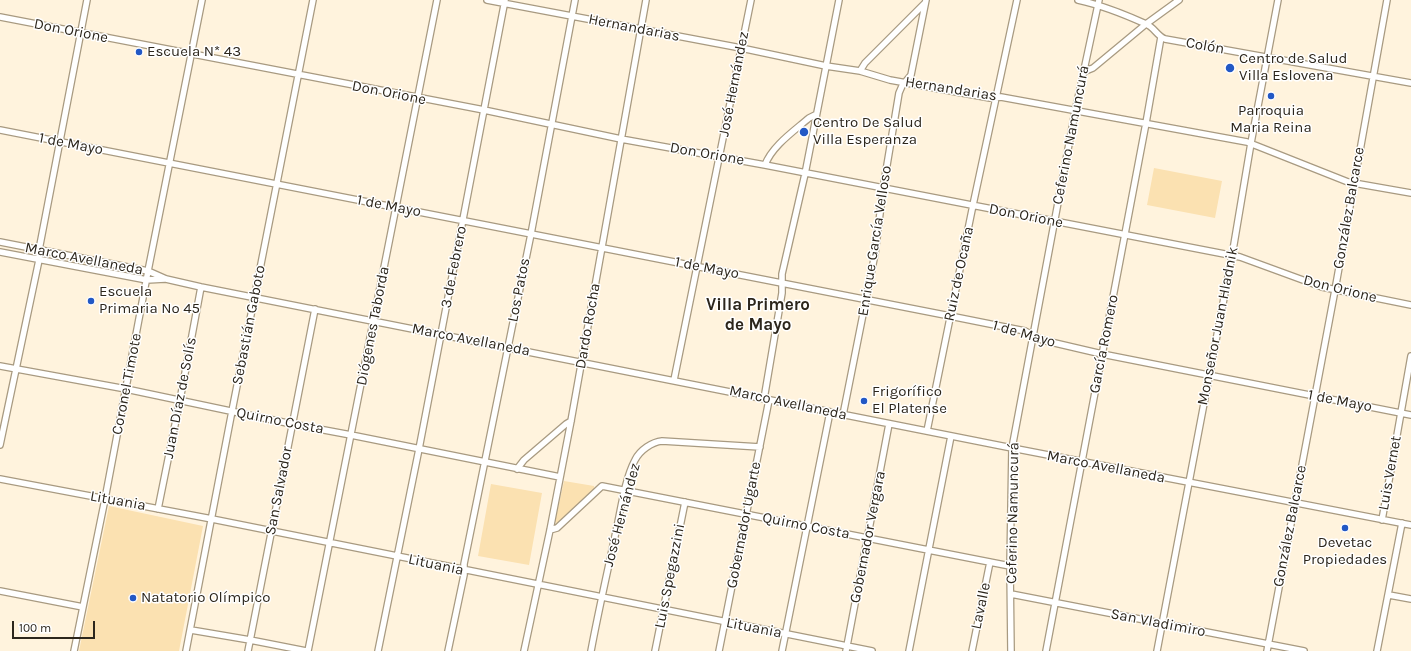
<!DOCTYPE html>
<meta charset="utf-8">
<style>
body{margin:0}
#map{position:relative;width:1411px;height:651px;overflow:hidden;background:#fff3dd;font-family:Karla,sans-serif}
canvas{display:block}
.scale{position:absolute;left:12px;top:621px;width:83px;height:18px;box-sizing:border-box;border:2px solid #2c261c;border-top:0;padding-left:5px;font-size:12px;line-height:14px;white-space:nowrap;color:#2c261c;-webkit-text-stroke:3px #fff;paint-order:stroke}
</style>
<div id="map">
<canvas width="1411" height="651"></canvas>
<div class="scale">100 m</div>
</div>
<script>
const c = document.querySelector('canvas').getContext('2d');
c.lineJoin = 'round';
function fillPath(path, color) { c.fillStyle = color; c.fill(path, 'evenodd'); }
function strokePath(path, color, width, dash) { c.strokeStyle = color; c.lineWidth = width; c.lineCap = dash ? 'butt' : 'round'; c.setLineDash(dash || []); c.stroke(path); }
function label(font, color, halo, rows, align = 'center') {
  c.font = font + ' Karla,sans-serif'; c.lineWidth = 3; c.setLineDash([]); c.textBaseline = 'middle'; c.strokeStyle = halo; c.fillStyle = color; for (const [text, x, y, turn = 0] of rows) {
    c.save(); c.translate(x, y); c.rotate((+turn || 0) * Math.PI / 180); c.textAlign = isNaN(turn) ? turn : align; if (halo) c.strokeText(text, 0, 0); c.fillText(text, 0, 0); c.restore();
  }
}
fillPath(new Path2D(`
 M1154 168 1222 181 1215 218 1147 205Z
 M564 481 594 486V489L557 523 555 522Z
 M491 484 542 493 529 565 478 556Z
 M109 506 203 526 179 651H79Z`), '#fbe1b1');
const minor = new Path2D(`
 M487 0 741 48 826 66 860 71 890 80 990 98 1001 97 1247 142 1348 182 1411 193
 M1078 0C1101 5 1124 14 1146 24 1154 27 1157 36 1165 39L1411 83
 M0 17 484 110 621 139 765 165 1240 257 1322 287 1411 305
 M860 71 865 63 925 3
 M1083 72 1093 68 1146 24 1179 0
 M0 130 950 316 1025 331 1042 340 1102 354 1411 415
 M765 165C772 146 794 131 809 118L815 115
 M0 242 148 271 166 279 201 287 1012 448 1411 525
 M0 252 147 280 165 279
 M0 366 126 389 292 424 351 435 560 477
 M674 380 751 0
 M764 399 782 293V274L805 174 839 0
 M843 415 875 254 883 189 899 93 902 86 911 75 926 0
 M927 431 973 205 1017 0
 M0 445 39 260V250L87 0
 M517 469 524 460 566 424 571 421
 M0 479 212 519 872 651
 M158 509 180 400 201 287
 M1382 520 1411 356
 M550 530 557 528 602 486 1010 566
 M0 591 83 607
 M1011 594 1304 651
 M1389 595 1411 599
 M191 630 250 640 306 651
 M74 651 105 499 148 271 202 0
 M186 651 232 411 313 0
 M248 651 315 309
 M308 651 437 0
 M378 651 419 449 505 0
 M448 651 464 575V564L531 234 575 0
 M524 651 550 530 571 421 646 0
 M591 651C599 608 609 565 618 522 622 502 626 477 635 460 640 450 652 442 662 441L760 447
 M655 651 685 502
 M719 651 769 400
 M782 651 830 412
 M846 651 889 424
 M909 651 951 436
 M972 651 990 562
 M1011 651 1010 566 1012 448 1075 112 1099 0
 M1046 651 1146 123 1161 37
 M1157 651 1232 256 1251 143 1278 0
 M1267 651 1335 290 1387 0
 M1377 651 1402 523`);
strokePath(minor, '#a89a81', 8);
strokePath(minor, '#fff', 5.5);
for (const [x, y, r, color] of [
 [139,52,4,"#2258c5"],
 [1230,68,5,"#2258c5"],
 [1271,96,4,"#2258c5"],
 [804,132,5,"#2258c5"],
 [91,301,4,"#2258c5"],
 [864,401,4,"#2258c5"],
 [1345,528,4,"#2258c5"],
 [133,598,4,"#2258c5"]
]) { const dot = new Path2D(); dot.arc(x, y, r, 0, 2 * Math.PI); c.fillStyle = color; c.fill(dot); strokePath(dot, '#fff', 1.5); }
label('15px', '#2c261c', '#fff', [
 ["Hernandarias",634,28,11],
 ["Don Orione",71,31,11],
 ["Colón",1205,46,10],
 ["José Hernández",734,84,-79],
 ["Hernandarias",951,89,9],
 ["Don Orione",389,93,11],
 ["Ceferino Namuncurá",1071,135,-79],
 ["1 de Mayo",71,144,11],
 ["Don Orione",707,154,10],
 ["1 de Mayo",389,206,11],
 ["González Balcarce",1349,208,-80],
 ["Don Orione",1026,216,11],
 ["Enrique García Velloso",875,241,-81],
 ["Marco Avellaneda",84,259,11],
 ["3 de Febrero",454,267,-79],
 ["1 de Mayo",707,268,11],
 ["Ruiz de Ocaña",959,274,-78],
 ["Don Orione",1340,289,14],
 ["Los Patos",519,290,-79],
 ["Sebastián Gaboto",249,325,-79],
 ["Diógenes Taborda",373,326,-79],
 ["Dardo Rocha",588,326,-80],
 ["Monseñor Juan Hladnik",1218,326,-79],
 ["1 de Mayo",1024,334,16],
 ["Marco Avellaneda",471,340,11],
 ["García Romero",1104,344,-79],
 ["Coronel Timote",127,384,-79],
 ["Juan Díaz de Solís",180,398,-79],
 ["1 de Mayo",1340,401,11],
 ["Marco Avellaneda",788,403,12],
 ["Quirno Costa",280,421,11],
 ["Marco Avellaneda",1106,467,11],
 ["Luis Vernet",1390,473,-80],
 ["San Salvador",279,491,-79],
 ["Lituania",118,501,10],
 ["Ceferino Namuncurá",1013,513,-89],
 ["José Hernández",622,515,-75],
 ["Gobernador Ugarte",744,525,-79],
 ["Quirno Costa",806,526,11],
 ["González Balcarce",1290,526,-79],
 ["Gobernador Vergara",868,537,-79],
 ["Lituania",436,565,12],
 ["Luis Spegazzini",670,576,-79],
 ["Lavalle",981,606,-78],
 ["San Vladimiro",1158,623,11],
 ["Lituania",754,628,11]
]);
label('15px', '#2c261c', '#fff', [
 ["Escuela N* 43",147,52],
 ["Centro de Salud",1239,59],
 ["Villa Eslovena",1239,76],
 ["Parroquia",1271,111,"center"],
 ["Maria Reina",1271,128,"center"],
 ["Centro De Salud",813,123],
 ["Villa Esperanza",813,140],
 ["Escuela",99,292],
 ["Primaria Nº 45",99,309],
 ["Frigorífico",872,392],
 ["El Platense",872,409],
 ["Devetac",1345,543,"center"],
 ["Propiedades",1345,560,"center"],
 ["Natatorio Olímpico",141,598]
], 'left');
label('bold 17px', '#2c261c', '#fff', [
 ["Villa Primero",758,305],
 ["de Mayo",758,325]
]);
</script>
